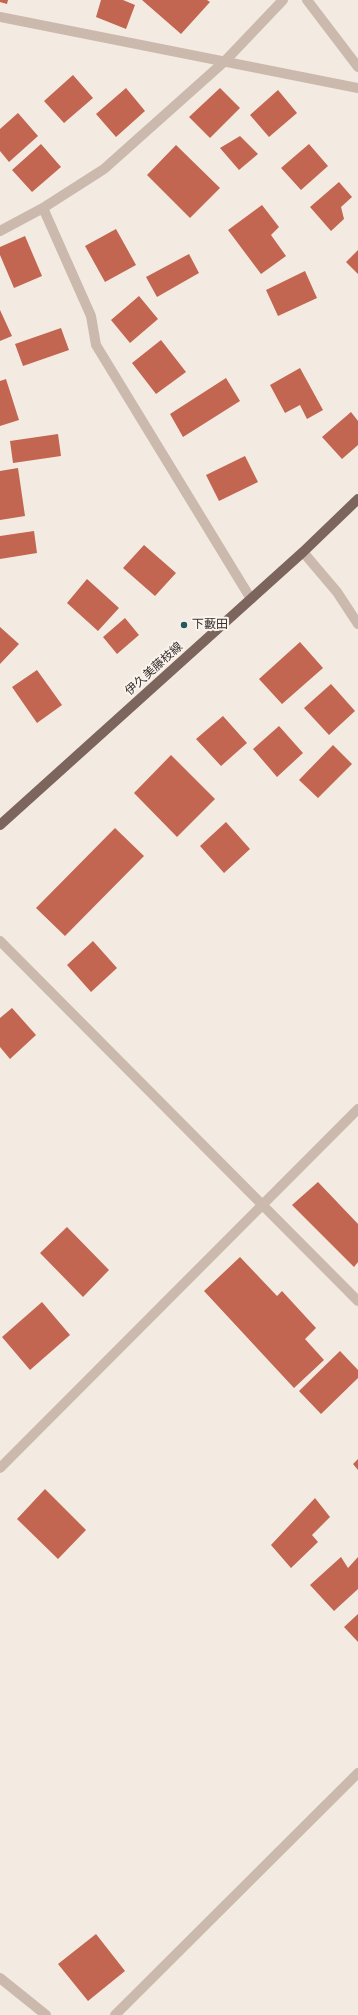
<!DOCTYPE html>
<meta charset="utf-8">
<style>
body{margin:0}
canvas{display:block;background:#f3eae1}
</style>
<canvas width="358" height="2015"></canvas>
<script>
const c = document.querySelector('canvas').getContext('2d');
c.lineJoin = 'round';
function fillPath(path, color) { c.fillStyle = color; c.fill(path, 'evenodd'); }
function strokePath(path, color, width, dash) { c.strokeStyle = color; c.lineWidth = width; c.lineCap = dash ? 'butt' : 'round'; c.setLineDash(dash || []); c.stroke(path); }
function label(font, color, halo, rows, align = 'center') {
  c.font = font + ' "IBM Plex Sans","Noto Sans JP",sans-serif'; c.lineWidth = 4; c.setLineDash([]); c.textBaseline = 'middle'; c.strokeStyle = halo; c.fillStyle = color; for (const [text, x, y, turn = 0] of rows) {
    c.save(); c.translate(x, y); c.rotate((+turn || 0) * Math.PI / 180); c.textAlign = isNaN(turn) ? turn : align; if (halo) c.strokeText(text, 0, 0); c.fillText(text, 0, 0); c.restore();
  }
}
fillPath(new Path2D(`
 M0 0H8L7 4 0 2Z
 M101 0H123L135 5 126 29 96 17Z
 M142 0H207L210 2 181 34Z
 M73 75 93 98 64 123 44 101Z
 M126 88 145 111 116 137 96 114Z
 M220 88 240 108 210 138 189 117Z
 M278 90 297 113 269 137 250 115Z
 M18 113 38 136 9 162 0 151V129Z
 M240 136 258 154 239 170 220 148Z
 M41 144 61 167 32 192 12 170Z
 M309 144 328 166 301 190 281 168Z
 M176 145 220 188 190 218 147 175Z
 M339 182 352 197 341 207 344 219 331 231 310 207Z
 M262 205 279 227 271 235 286 256 261 274 228 230Z
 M116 229 136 265 105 282 85 246Z
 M25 236 42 276 14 288 0 255V247Z
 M358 250V274L346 262Z
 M189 254 199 273 157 297 146 277Z
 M305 271 317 298 278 316 266 290Z
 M139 296 158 319 130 343 111 320Z
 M0 310 12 336 0 341Z
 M61 328 69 350 23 366 15 344Z
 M161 340 186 372 156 394 132 363Z
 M300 368 323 410 307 419 300 405 285 413 270 385Z
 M226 378 240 401 183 437 170 414Z
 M6 379 19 420 0 426V381Z
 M351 412 358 421V445L342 459 322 437Z
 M58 434 61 456 13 463 10 441Z
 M245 456 258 482 219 501 206 475Z
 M18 468 25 516 0 520V471Z
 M34 531 37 553 0 559V536Z
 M144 545 176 573 155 596 123 568Z
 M87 579 119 608 98 631 67 603Z
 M125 618 139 635 117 654 103 637Z
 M0 627 19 644 0 664Z
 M300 642 323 668 282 704 259 679Z
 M37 670 62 705 37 723 12 687Z
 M331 684 355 711 329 735 304 708Z
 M223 716 247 743 221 766 196 739Z
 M279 726 303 753 277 777 253 749Z
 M333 745 352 764 318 798 299 780Z
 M171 755 215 799 177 837 134 793Z
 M226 822 250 849 224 873 200 846Z
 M115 828 144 856 65 936 36 908Z
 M93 941 117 968 91 992 67 965Z
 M12 1008 36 1035 10 1059 0 1047V1018Z
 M318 1182 358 1224V1262L354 1267 292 1205Z
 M67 1227 109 1270 83 1297 40 1253Z
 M240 1257 277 1296 282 1291 316 1328 305 1339 324 1360 294 1388 204 1291Z
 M42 1302 70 1335 30 1370 2 1337Z
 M340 1351 358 1370V1378L321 1414 299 1391Z
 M358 1459V1470L353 1464Z
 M45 1489 86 1530 58 1559 17 1519Z
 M315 1498 330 1517 312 1535 318 1542 291 1568 271 1545Z
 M341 1557 348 1568 358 1557V1589L334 1611 310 1585Z
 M358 1614V1642L344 1627Z
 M96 1934 125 1971 88 2001 58 1964Z`), '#c26551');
strokePath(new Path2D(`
 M307 0 358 67
 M0 17 358 88
 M43 208 91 316 96 345 251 599
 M0 231 43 208 104 169 225 61 283 0
 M303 552 337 592 358 624
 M0 941 358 1301
 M0 1468 358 1109
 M0 1978 46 2015
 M115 2015 358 1773`), '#cbb9ad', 10);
strokePath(new Path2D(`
 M0 825 303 552 358 499`), '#7b655d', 10);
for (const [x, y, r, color] of [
 [184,625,4,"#225a5a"]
]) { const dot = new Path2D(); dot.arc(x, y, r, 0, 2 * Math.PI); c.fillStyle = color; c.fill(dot); strokePath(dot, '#faf4ee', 1.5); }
label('12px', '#3a2f2c', '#faf4ee', [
 ["下藪田",192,625]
], 'left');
label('12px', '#3a2f2c', '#faf4ee', [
 ["伊久美藤枝線",154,669,-42]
]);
</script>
